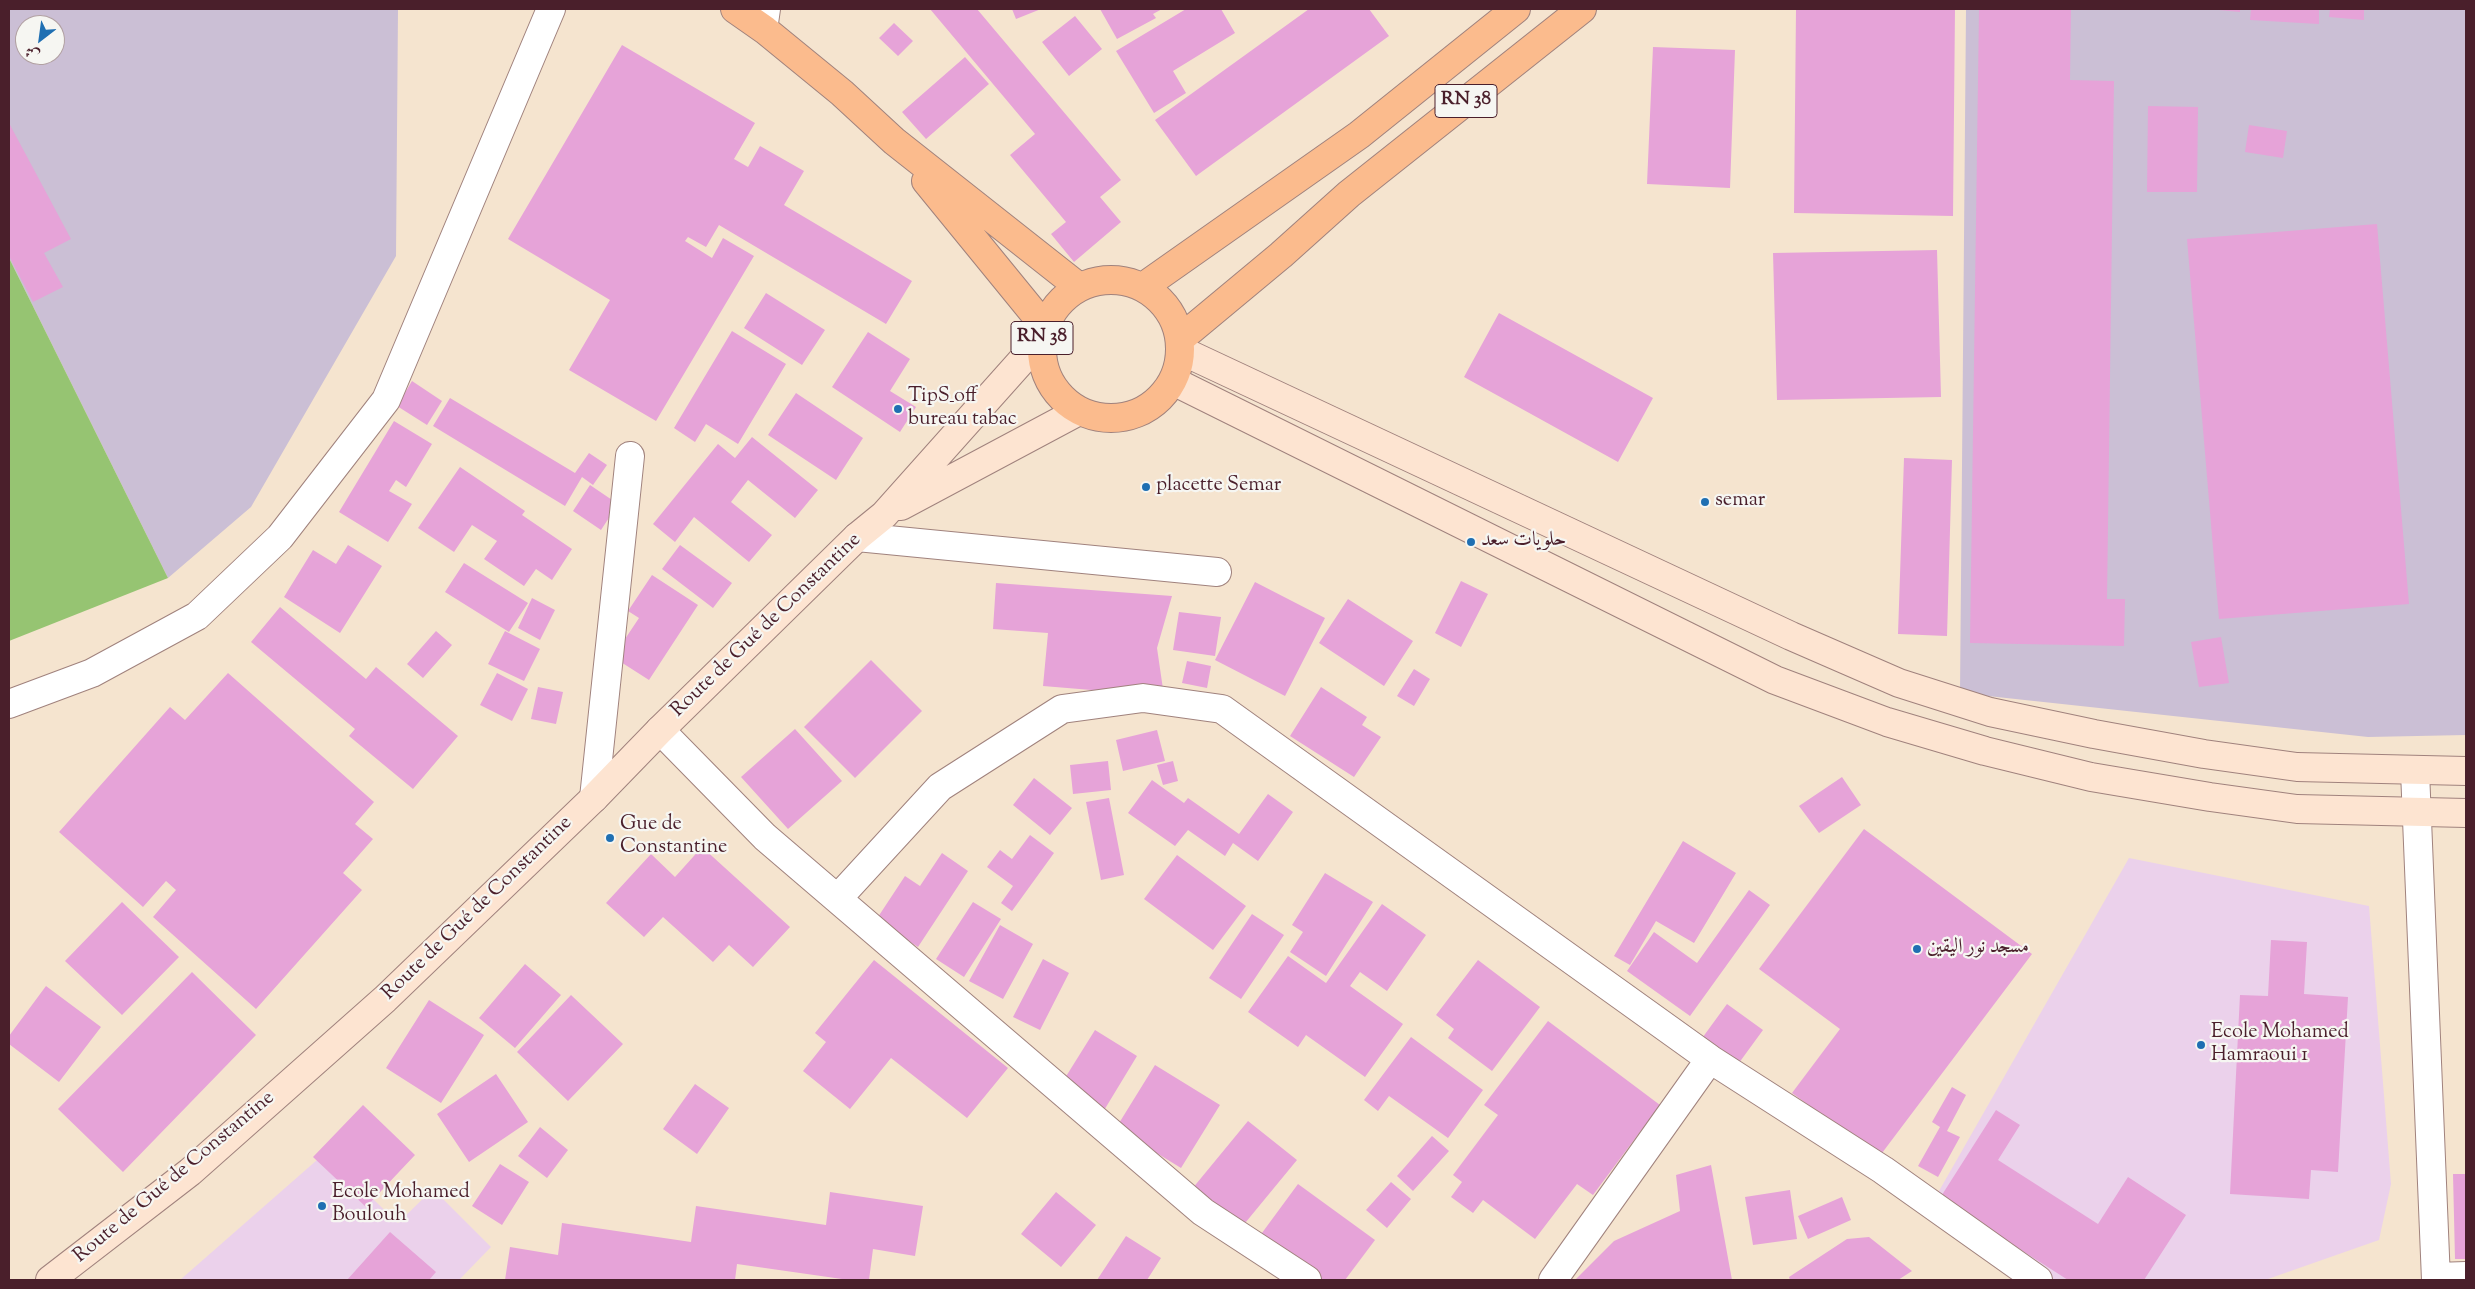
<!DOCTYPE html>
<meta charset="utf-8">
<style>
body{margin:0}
#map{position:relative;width:2475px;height:1289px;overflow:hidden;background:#f5e4cf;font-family:"Sorts Mill Goudy",Amiri,serif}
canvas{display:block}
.frame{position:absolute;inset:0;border:10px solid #4a1f2b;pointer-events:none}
.north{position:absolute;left:15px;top:15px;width:50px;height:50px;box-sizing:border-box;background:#f6f6f2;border:1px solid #b1a0a2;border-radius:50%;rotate:210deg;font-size:14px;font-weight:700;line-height:20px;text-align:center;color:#4a1f2b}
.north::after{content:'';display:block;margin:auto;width:18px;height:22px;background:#1f6fb2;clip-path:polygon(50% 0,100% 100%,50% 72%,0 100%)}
</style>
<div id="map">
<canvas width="2475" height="1289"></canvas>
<div class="frame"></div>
<div class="north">ش</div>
</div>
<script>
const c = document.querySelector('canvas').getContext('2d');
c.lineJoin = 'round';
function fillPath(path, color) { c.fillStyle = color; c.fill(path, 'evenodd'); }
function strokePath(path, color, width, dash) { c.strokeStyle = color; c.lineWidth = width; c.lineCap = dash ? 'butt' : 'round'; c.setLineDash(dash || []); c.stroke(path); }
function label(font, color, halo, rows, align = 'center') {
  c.font = font + ' "Sorts Mill Goudy",Amiri,serif'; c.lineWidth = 4.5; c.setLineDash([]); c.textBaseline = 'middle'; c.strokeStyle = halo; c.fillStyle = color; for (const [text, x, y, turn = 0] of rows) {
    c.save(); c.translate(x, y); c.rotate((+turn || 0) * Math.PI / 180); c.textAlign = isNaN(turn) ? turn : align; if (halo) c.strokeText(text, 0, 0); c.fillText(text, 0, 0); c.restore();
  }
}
fillPath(new Path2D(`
 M2129 858 2369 906 2391 1184 2379 1240 2265 1280H2047L1935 1198Z
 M325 1153 398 1223 433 1189 491 1247 459 1280H180Z`), '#ebd1eb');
fillPath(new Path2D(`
 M9 9H398L396 256 251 507 168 578 9 258ZM25 25H55V55H25Z
 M1966 9H2466V735L2368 737 1960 693Z`), '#cbbfd5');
fillPath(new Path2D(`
 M9 258 168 578 9 641Z`), '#96c472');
fillPath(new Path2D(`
 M930 9H977L1121 180 1100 197 1121 222 1074 262 1051 234 1066 222 1010 155 1035 134Z
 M1012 9H1041L1016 19Z
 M1100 9H1162L1153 14 1156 18 1117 39Z
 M1186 9H1221L1235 33 1173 71 1186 93 1154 113 1116 51Z
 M1309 9H1369L1389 36 1196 176 1155 120Z
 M1796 9H1955L1953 216 1794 213Z
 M1979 9H2071L2070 80 2114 81 2107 599H2125L2124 646 1970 643Z
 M2208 9H2240V12Z
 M2251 9H2319V24L2250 20Z
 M2330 9H2364V20L2329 17Z
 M1075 16 1102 49 1069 76 1042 42Z
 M894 23 913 41 898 56 879 38Z
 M622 45 755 123 734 159 748 167 760 146 804 171 784 205 912 281 886 324 719 225 706 247 688 237 685 241 712 258 723 238 754 256 656 421 569 370 610 300 508 239Z
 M1653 47 1735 50 1730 188 1647 184Z
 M965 57 989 84 926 139 902 112Z
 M2148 106 2198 107 2197 192H2147Z
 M9 123 71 239 44 253 63 287 33 302 9 256Z
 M2249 125 2287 131 2283 158 2245 152Z
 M2377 224 2409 604 2219 619 2187 239Z
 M1937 250 1941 397 1777 400 1773 253Z
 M766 293 825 330 802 365 744 328Z
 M1499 313 1653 398 1618 462 1464 377Z
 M732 331 786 364 738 444 706 424 695 442 674 428Z
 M868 332 910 359 890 391 916 407 900 432 832 387Z
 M412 381 442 401 427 425 397 406Z
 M796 393 863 438 836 480 768 435Z
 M450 398 575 473 589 453 607 465 593 485 582 477 565 506 433 426Z
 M394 421 432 444 406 487 396 480 389 491 412 504 388 542 339 512Z
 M752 437 818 490 795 518 748 480 731 502 772 535 749 562 694 517 675 542 653 524 718 444 735 458Z
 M1904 458 1952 460 1947 636 1898 634Z
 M460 467 525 511 522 515 572 549 552 580 536 569 524 586 484 559 497 541 472 525 454 552 418 528Z
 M590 485 618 504 601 530 573 511Z
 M348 545 382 566 340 633 284 597 313 550 336 564Z
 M680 545 732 583 713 608 662 569Z
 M464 563 528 603 509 632 445 592Z
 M652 575 698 605 649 680 613 657 639 618 628 611Z
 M1461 581 1488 594 1461 647 1435 633Z
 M1255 582 1325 618 1285 696 1215 660Z
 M996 583 1172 596 1157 648 1164 696 1043 686 1048 633 993 629Z
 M532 598 555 610 540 640 518 628Z
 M1348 599 1413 641 1384 686 1319 643Z
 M280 607 366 679 376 667 458 736 413 789 349 736 355 729 251 642Z
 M1179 612 1221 617 1215 656 1173 650Z
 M436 631 452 645 423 678 407 664Z
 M505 631 540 649 524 681 488 664Z
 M2221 637 2229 683 2199 687 2191 642Z
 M871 660 922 711 855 778 804 727Z
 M1187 661 1211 666 1207 688 1182 683Z
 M1414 669 1430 679 1414 706 1397 696Z
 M228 673 374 802 355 824 373 839 343 873 362 890 256 1009 153 917 176 890 166 881 143 907 59 832 170 707 185 720Z
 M497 673 528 689 512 721 480 705Z
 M538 687 563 692 556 724 531 719Z
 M1321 687 1367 717 1362 725 1381 737 1354 777 1290 736Z
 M795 729 842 781 788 829 741 777Z
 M1157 730 1165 761 1123 771 1116 740Z
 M1108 761 1111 790 1073 794 1070 765Z
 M1173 761 1178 781 1163 785 1157 765Z
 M1842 777 1861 805 1819 833 1799 806Z
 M1034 778 1072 808 1050 835 1013 805Z
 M1152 780 1184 803 1188 798 1239 834 1268 794 1293 812 1258 861 1233 843 1225 856 1188 830 1175 846 1128 813Z
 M1109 798 1124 875 1101 880 1086 802Z
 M1864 829 2032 954 1879 1157 1792 1093 1840 1029 1759 969Z
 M1030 835 1054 853 1012 911 1001 903 1013 886 987 867 1000 850 1012 859Z
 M1683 841 1736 873 1694 943 1656 921 1630 965 1614 956Z
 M702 847 790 927 753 967 729 945 713 962 663 917 644 937 606 903 651 854 675 877Z
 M942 853 968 871 918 947 876 920 905 876 920 886Z
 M1177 855 1246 906 1213 950 1144 899Z
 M1325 873 1373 902 1326 976 1290 952 1303 932 1292 925Z
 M1749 890 1770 905 1690 1016 1627 971 1654 932 1697 963Z
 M122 902 179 957 122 1015 65 961Z
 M973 902 1001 919 964 977 936 959Z
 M1382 904 1426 935 1387 991 1360 972 1350 986 1403 1024 1365 1077 1306 1035 1298 1047 1248 1012 1288 956 1326 983Z
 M1252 914 1284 935 1241 999 1209 978Z
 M1000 925 1033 944 1003 999 969 981Z
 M2271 940 2307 942 2304 994 2348 997 2338 1172 2311 1170 2309 1199 2230 1194 2240 995 2268 996Z
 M1043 959 1069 973 1040 1030 1013 1017Z
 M874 960 1008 1068 967 1118 891 1058 850 1109 803 1071 826 1042 815 1033Z
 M1478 960 1540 1007 1492 1071 1448 1038 1454 1029 1436 1015Z
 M525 964 561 995 515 1048 479 1018Z
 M192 972 256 1035 123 1172 58 1109Z
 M46 986 101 1027 59 1082 9 1044V1036Z
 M571 995 623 1044 568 1101 517 1052Z
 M429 1000 484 1035 441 1103 386 1068Z
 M1727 1004 1763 1030 1736 1067 1700 1041Z
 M1548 1021 1660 1105 1593 1195 1577 1184 1535 1239 1483 1200 1473 1213 1451 1197 1462 1182 1453 1175 1498 1115 1484 1105Z
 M1095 1030 1137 1056 1103 1112 1060 1086Z
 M1411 1037 1483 1090 1448 1138 1389 1096 1378 1111 1364 1100Z
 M1155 1065 1220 1105 1181 1168 1116 1128Z
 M496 1074 528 1122 469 1162 437 1114Z
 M695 1084 729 1108 697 1154 663 1129Z
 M1952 1087 1966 1095 1947 1131 1960 1137 1938 1177 1918 1166 1940 1127 1932 1122Z
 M363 1105 415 1155 366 1207 313 1157Z
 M1996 1110 2020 1125 1998 1160 2098 1224 2128 1177 2186 1215 2144 1280H2068L1940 1198Z
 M1248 1121 1297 1160 1241 1228 1192 1189Z
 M540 1127 568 1150 547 1178 518 1156Z
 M1432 1136 1449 1151 1413 1191 1397 1176Z
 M500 1164 529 1182 502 1225 472 1206Z
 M1711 1165 1732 1280H1575L1614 1241 1680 1211 1676 1175Z
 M2453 1174H2466V1259H2455Z
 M1391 1182 1411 1199 1387 1228 1366 1210Z
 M1298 1184 1375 1240 1345 1280H1317L1259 1237Z
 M1790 1190 1797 1239 1753 1245 1745 1197Z
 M830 1192 923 1206 915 1256 873 1249 869 1280H849L737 1264 735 1280H505L510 1247 558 1255 562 1223 691 1242 696 1206 826 1225Z
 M1056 1192 1096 1225 1061 1267 1021 1234Z
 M1842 1197 1851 1220 1808 1239 1798 1216Z
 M390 1232 436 1272 429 1280H347Z
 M1126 1236 1161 1258 1147 1280H1097Z
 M1869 1237 1912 1271 1898 1280H1790L1789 1277 1847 1239Z`), '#e6a3d8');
const lane = new Path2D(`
 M765 30 768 9`);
const street = new Path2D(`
 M857 537 1217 572
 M9 704 92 673 197 616 280 537 386 400 551 9
 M660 730 765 837 1203 1212 1307 1280
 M2415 771 2436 1280
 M594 798 630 456
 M838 898 940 787 1062 709 1143 698 1222 709 1710 1059 1883 1170 2038 1280
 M2437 1277 2466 1276
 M1553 1280 1710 1059`);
const secondary = new Path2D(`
 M1180 350 1791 636 1899 683 1990 712 2094 734 2204 754 2297 767 2466 771
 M1173 381 1775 680 1887 722 1985 751 2091 777 2210 797 2297 809 2466 813
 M901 506 1079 411
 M50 1280 190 1172 385 999 594 798 660 730 857 537 884 515 1042 338`);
const primary = new Path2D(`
 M735 9 765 30 842 93 894 141 1079 287
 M926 181 1046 328
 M1042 349a69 69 0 1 1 138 0a69 69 0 1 1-138 0Z
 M1143 287 1359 135 1516 9
 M1180 339 1281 255 1349 194 1582 9`);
strokePath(lane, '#a0827d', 26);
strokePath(street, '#a0827d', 30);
strokePath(secondary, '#a0827d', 30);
strokePath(primary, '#a0827d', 30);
strokePath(lane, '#fff', 24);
strokePath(street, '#fff', 28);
strokePath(secondary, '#fde4d1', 28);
strokePath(primary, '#fbbb8d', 28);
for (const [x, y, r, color] of [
 [898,409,5,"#1f6fb2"],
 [1146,487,5,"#1f6fb2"],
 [1705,502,5,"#1f6fb2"],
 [1471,542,5,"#1f6fb2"],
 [610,838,5,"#1f6fb2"],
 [1917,949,5,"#1f6fb2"],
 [2201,1045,5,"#1f6fb2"],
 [322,1206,5,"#1f6fb2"]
]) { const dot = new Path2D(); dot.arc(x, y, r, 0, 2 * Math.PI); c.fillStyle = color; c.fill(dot); strokePath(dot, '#f6f6f2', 2); }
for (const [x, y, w] of [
 [1466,101,62],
 [1042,338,62]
]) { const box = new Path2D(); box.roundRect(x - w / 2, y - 16.5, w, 33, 4); c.fillStyle = '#f6f6f2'; c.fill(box); strokePath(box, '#4a1f2b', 1); }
label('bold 19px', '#4a1f2b', null, [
 ["RN 38",1466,101],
 ["RN 38",1042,338]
]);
label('20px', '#4a1f2b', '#f6f6f2', [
 ["TipS_off",908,398],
 ["bureau tabac",908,421],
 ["placette Semar",1156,487],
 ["semar",1715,502],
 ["حلويات سعد",1481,542],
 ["Gue de",620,826],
 ["Constantine",620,849],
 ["مسجد نور اليقين",1927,949],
 ["Ecole Mohamed",2211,1034],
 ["Hamraoui 1",2211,1057],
 ["Ecole Mohamed",332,1194],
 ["Boulouh",332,1217]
], 'left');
label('20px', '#4a1f2b', '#f6f6f2', [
 ["Route de Gué de Constantine",767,626,-44],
 ["Route de Gué de Constantine",478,909,-44],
 ["Route de Gué de Constantine",175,1178,-40]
]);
</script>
